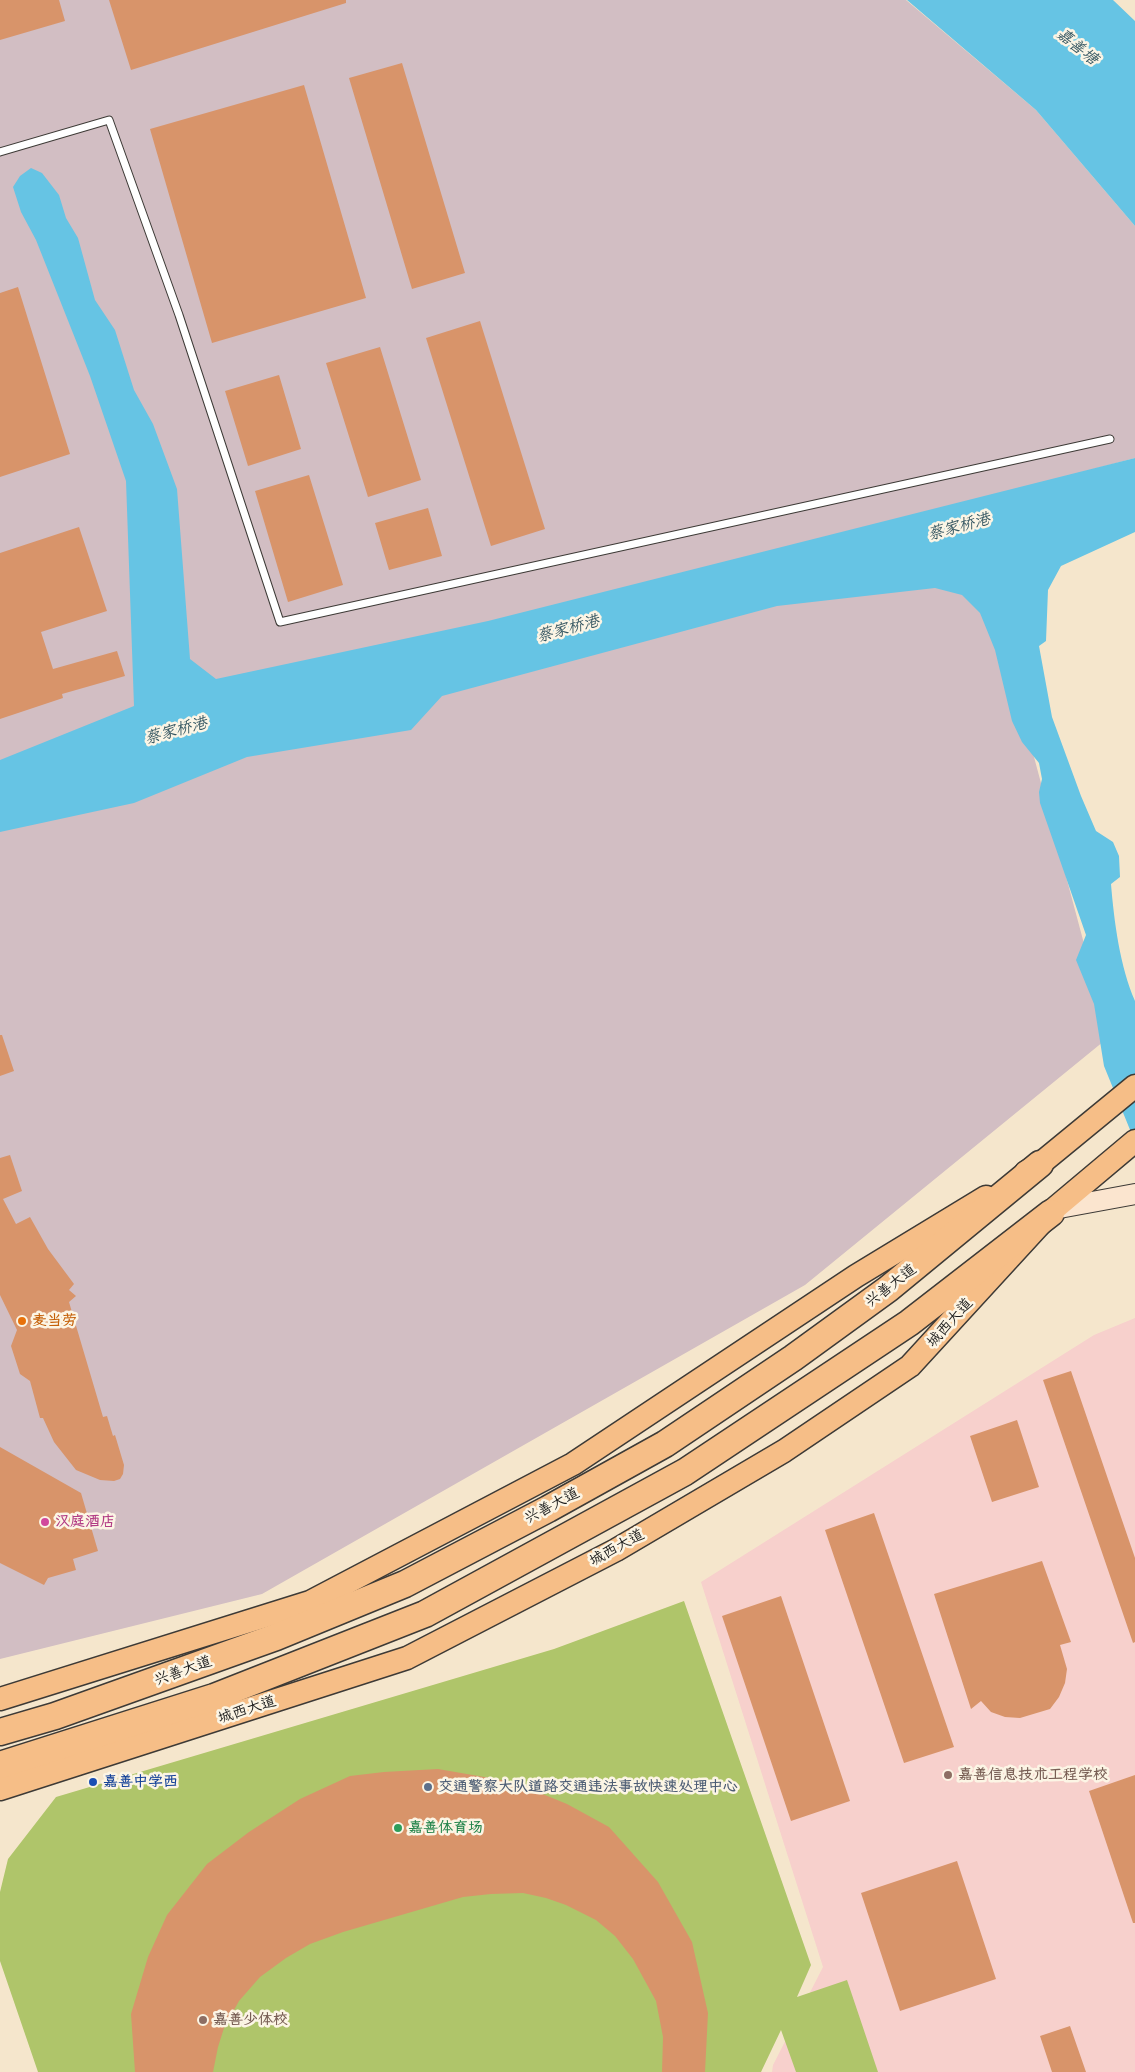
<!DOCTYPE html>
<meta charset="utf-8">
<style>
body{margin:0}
canvas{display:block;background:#f5e6cc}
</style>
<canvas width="1135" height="2072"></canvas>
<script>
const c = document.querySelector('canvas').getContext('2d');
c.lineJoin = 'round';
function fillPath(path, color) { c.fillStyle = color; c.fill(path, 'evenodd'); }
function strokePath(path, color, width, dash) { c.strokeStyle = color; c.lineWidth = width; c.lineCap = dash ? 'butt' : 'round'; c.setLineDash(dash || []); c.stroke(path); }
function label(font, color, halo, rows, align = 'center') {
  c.font = font + ' "Patrick Hand","LXGW WenKai TC",sans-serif'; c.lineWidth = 5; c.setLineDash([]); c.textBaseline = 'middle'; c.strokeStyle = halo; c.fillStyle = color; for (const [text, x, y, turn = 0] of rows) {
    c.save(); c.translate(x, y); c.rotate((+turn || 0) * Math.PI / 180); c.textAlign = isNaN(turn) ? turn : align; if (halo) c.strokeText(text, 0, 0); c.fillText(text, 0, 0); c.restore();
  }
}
fillPath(new Path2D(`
 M1135 1318V2072H772L773 2065 823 1967 701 1582 1094 1335Z`), '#f7d0cc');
fillPath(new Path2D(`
 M0 0H906L1036 110 1135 226V458L966 503 1109 1037 805 1285 262 1594 0 1659Z`), '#d2bec3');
fillPath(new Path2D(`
 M684 1601 811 1965 797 1997 847 1980 878 2072H796L781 2030 761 2072H38L0 1961V1892L8 1859 56 1797 554 1649Z`), '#afc56a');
fillPath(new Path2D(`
 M907 0H1113L1135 21V226L1036 110Z
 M31 168 42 173 59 195 66 218 78 238 95 300 115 330 134 390 153 424 177 489 190 659 216 679 488 621 1135 458V532L1061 566 1048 590 1046 641 1039 646 1052 717 1081 796 1096 831 1113 842 1119 856 1120 877 1111 884C1114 921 1120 967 1135 1001V1142L1104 1066 1094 1004 1076 960 1086 935 1040 803 1039 792 1042 779 1039 763 1022 742 1012 721 995 650 980 613 962 595 935 588 777 606 442 696 411 730 247 757 134 803 0 832V760L134 706 126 481 90 376 36 240 21 212 13 187 20 176Z`), '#66c4e4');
fillPath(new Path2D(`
 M0 0H59L65 21 0 40Z
 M109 0H346V3L131 70Z
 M402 63 465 273 412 289 349 78Z
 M304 85 366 298 212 343 150 129Z
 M18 287 70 454 0 477V293Z
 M480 321 545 529 491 546 426 338Z
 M380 347 421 480 368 497 326 363Z
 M279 375 301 449 248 466 225 391Z
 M309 475 343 585 288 602 255 491Z
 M428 508 442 556 389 570 375 523Z
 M79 527 107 611 41 632 53 669 117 651 125 676 62 694 63 698 0 719V553Z
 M0 1035H2L14 1071 0 1076Z
 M10 1155 22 1191 3 1199 16 1224 30 1217 48 1249 74 1284 69 1290 76 1296 69 1302 103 1417 107 1416 113 1436 115 1435 124 1465 123 1474 120 1479 114 1481 100 1480 76 1470 54 1442 43 1418H40L30 1381 20 1374 11 1346 17 1330 0 1295V1158Z
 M1071 1371 1135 1558V1642L1133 1643 1043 1380Z
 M1017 1420 1039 1487 992 1502 970 1436Z
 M0 1447 81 1493 98 1551 73 1559 76 1570 48 1578 44 1585 0 1563Z
 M874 1513 954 1747 904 1763 825 1530Z
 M1042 1561 1071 1642 1060 1645 1067 1669 1065 1683 1059 1697 1050 1709 1020 1718 1005 1717 991 1712 981 1701 971 1709 934 1594Z
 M781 1596 850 1801 791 1821 722 1616Z
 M438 1769 513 1782 567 1804 609 1827 658 1882 692 1942 708 2013 705 2072H662L663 2037 656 2001 633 1959 615 1936 596 1920 566 1905 546 1898 523 1893 491 1894 463 1897 343 1932 310 1944 286 1958 260 1977 239 2001 224 2028 218 2047 213 2072H135L131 2014 148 1957 167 1915 207 1864 249 1832 300 1799 350 1776 384 1772Z
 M1135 1775V1923H1133L1089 1791Z
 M957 1861 996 1979 900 2011 861 1893Z
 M1070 2026 1086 2072H1052L1040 2036Z`), '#d8946a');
const lane = new Path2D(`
 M0 152 109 120 179 315 280 622 1110 439`);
const secondary = new Path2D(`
 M1054 1209 1135 1194`);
const primary = new Path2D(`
 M1026 1172 1040 1164 1135 1086
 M0 1699 310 1602 573 1464 856 1276 986 1197
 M0 1789 407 1658 616 1550 784 1451 910 1366 1054 1209 1135 1141`);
const highway = new Path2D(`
 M0 1732 55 1716 276 1637 405 1584 548 1509 665 1444 793 1358 888 1289 1040 1164
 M0 1765 214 1697 425 1614 685 1472 909 1323 1051 1213`);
strokePath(lane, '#3d3a36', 9);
strokePath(secondary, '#3d3a36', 22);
strokePath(primary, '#3d3a36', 25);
strokePath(highway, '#3d3a36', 29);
strokePath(lane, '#fff', 7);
strokePath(secondary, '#fbe5cf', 20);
strokePath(primary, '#f6be87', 22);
strokePath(highway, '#f6be87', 26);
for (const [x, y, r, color] of [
 [22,1321,5,"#e8710a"],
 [45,1522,5,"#d1479c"],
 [948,1775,5,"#8d6e63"],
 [93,1782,5,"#1a4fb4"],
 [428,1787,5,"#5c6f8a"],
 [398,1828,5,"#2e9e5b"],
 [203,2020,5,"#8d6e63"]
]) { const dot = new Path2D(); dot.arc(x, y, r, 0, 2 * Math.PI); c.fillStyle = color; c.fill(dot); strokePath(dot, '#fcf5e5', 2); }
label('15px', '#1c1c1c', '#fcf5e5', [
 ["兴善大道",891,1286,-38],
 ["城西大道",950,1323,-48],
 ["兴善大道",552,1506,-28],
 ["城西大道",617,1548,-29],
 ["兴善大道",183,1671,-20],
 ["城西大道",247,1710,-18]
]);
label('bold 15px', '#c56008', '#fcf5e5', [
 ["麦当劳",32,1321]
], 'left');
label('bold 15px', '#b23c85', '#fcf5e5', [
 ["汉庭酒店",55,1522]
], 'left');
label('bold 15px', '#785e54', '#fcf5e5', [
 ["嘉善信息技术工程学校",958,1775],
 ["嘉善少体校",213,2020]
], 'left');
label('bold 15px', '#164399', '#fcf5e5', [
 ["嘉善中学西",103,1782]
], 'left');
label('bold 15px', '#4e5e75', '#fcf5e5', [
 ["交通警察大队道路交通违法事故快速处理中心",438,1787]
], 'left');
label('bold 15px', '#27864d', '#fcf5e5', [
 ["嘉善体育场",408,1828]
], 'left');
label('italic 16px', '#365762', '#fcf5e5', [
 ["嘉善塘",1077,47,39],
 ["蔡家桥港",959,527,-15],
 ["蔡家桥港",568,629,-15],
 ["蔡家桥港",176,731,-15]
]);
</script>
